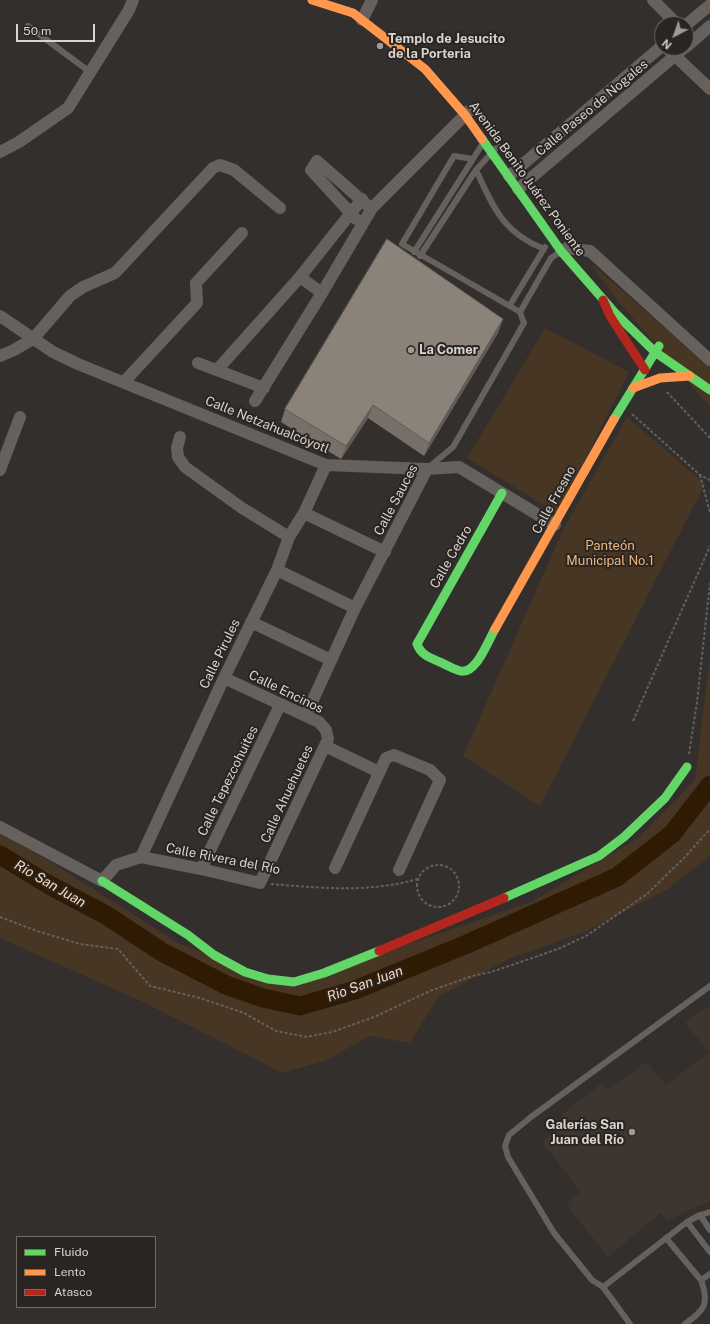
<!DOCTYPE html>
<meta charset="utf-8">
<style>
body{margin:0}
#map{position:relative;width:710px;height:1324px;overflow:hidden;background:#322f2d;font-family:"Public Sans",sans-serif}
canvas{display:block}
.legend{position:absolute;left:16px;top:1236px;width:140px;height:72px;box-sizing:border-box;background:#2a2521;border:1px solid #6f6b67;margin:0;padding:5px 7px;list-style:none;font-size:12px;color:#d7d4d1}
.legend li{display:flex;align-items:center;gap:8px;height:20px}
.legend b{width:20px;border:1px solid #6f6b67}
.north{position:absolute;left:654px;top:16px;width:40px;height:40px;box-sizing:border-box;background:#2a2521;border:1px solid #6f6b67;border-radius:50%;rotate:221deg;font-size:11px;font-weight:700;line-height:16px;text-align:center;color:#d7d4d1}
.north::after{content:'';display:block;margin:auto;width:14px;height:18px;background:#9d9a98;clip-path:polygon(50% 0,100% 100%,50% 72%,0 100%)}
.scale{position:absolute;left:16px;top:24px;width:79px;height:18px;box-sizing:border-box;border:2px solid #d7d4d1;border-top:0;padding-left:5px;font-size:12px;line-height:14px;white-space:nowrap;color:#d7d4d1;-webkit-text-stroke:3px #2a2521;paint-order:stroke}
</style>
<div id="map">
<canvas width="710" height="1324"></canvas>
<ul class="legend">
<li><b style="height:5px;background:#63d668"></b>Fluido</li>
<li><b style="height:5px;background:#ff974d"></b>Lento</li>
<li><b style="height:5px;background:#b3261e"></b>Atasco</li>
</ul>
<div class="north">N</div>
<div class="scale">50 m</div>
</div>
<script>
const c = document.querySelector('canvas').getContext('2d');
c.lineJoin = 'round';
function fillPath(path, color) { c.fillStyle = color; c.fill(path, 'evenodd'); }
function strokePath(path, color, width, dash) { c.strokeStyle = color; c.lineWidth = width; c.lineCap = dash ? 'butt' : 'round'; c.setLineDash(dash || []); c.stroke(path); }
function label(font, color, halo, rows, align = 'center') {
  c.font = font + ' "Public Sans",sans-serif'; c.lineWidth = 4; c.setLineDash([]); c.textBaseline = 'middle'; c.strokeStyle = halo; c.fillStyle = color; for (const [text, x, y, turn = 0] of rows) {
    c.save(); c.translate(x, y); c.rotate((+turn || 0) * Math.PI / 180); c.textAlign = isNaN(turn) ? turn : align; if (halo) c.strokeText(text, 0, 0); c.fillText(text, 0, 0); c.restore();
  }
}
fillPath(new Path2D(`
 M710 1005V1201L667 1221 661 1213 608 1257 566 1204 581 1192 542 1142 566 1122 561 1115 602 1083 608 1090 646 1062 666 1085 709 1052 685 1023Z`), '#3e362e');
fillPath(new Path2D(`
 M589 262 710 367V407L618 301Z
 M545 328 629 372 558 514 467 458Z
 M627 417 705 484 540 806 463 756 563 530Z
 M710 657V856L668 889 587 931 509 959 438 997 410 1043 369 1036 327 1060 283 1073 143 1002 0 938V834L51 862 180 944 296 987 395 949 533 901 638 838 695 780Z`), '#473624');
strokePath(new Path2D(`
 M0 855 51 886 106 915 162 952 226 985 263 998 300 1006 355 990 467 944 617 877 672 834 710 785`), '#2f1a04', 19);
strokePath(new Path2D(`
 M667 392 710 438
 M632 414 700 475 710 480
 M700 475 710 513
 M633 721 710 546
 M689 754 697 702 710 583
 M417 886a21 21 0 1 1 42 0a21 21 0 1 1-42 0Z
 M271 884C320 888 370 893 418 879
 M0 917 37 931 80 944 118 949 150 986 200 998 244 1013 276 1031 307 1037 332 1032 374 1017 430 991 472 976 491 972 512 965 558 949 586 936 647 894 686 856 710 829`), '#64605d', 2, [3, 2]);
strokePath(new Path2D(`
 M28 26 90 72
 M483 143 473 159 454 156 402 244 520 312
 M476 170C494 208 502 232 544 249
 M414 252 473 159
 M420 256 476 170 498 146
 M510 305 545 247
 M428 468 453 447 524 323 520 312 551 258 560 252
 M710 986 531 1117 509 1135 505 1146 508 1157 554 1233 592 1280 603 1287 687 1222 700 1215 710 1212
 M700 1215 710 1230
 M687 1222 710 1252
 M666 1238 701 1280 710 1274
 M603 1287 630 1324
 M685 1324C704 1310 710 1305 701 1280`), '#66615c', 6);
strokePath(new Path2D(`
 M653 0 677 24
 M362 20 372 0
 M686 25 710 5
 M686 47 710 26
 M670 51 710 89
 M0 152 19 142 68 108 129 10 133 0
 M509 176 662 46
 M518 189 684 48
 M356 219 311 170 317 161 367 205
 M561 251 567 248 590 251 710 360
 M300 277 322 293
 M0 316 53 352 78 364 326 465 427 469 459 467 555 525
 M0 356 14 350 33 339 70 296 83 287 115 273 213 168 220 165 234 170 280 208
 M198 363 264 388
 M217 370 300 277 362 199
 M124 382 197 303 196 283 242 233
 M255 401 322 293 372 208 470 110
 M180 437 177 448 178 457 185 467 242 508 289 537
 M0 470 20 417
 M304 513 385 552
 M277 570 355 608
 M251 622 331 660
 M306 715 355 608 427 469
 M325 746 379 772
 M0 827 102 881 116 865 141 857
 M141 857 224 678 277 570 289 537 304 513 326 465
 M141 857 201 869 260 883 328 739 326 730 319 722 224 678
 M335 868 386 758 394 755 430 770 440 780 399 870
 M201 869 280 705`), '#66615c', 12);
strokePath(new Path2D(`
 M482 139 561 251 615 313 655 352 710 390
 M614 419 659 346
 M495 629C488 641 476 675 460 671 453 669 446 665 440 662 430 658 421 655 417 644L502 493
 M102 881 188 935 214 955 245 972 268 979 294 982 324 973 379 951
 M504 898 599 856 624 837 665 798 687 767`), '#63d668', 9);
strokePath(new Path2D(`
 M312 0 353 13 425 69 465 115 482 139
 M633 388 660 378 690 376
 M495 629 614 419`), '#ff974d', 9);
strokePath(new Path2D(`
 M603 300 610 316 645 370
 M379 951 504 898`), '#b3261e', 9);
fillPath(new Path2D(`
 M503 319 498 333 424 456 368 418 341 459 281 422 285 409Z`), '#787068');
fillPath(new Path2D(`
 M503 319 498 333 424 456 429 443Z
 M373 405 368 418 341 459 346 446Z`), '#615b55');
const building = new Path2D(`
 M387 239 503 319 429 443 373 405 346 446 285 409Z`);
fillPath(building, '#8b8279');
strokePath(building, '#615b55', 1);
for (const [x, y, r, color] of [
 [380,46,4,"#9d9a98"],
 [411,350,4,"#9d9a98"],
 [632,1132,4,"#9d9a98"]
]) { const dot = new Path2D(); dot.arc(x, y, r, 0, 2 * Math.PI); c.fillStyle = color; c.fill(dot); strokePath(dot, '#2a2521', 1.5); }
label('bold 13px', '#d7d4d1', '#2a2521', [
 ["Templo de Jesucito",388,39],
 ["de la Porteria",388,54],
 ["La Comer",419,350],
 ["Galerías San",624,1125,"right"],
 ["Juan del Río",624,1140,"right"]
], 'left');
label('13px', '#d7d4d1', '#2a2521', [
 ["Calle Paseo de Nogales",592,108,-40],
 ["Avenida Benito Juárez Poniente",527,179,54],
 ["Calle Netzahualcóyotl",267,425,22],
 ["Calle Sauces",396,500,-62],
 ["Calle Fresno",554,500,-61],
 ["Calle Cedro",451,557,-60],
 ["Calle Pirules",220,654,-64],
 ["Calle Encinos",286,692,26],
 ["Calle Tepezcohuites",228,781,-64],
 ["Calle Ahuehuetes",287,794,-65],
 ["Calle Rivera del Río",223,859,11]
]);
label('13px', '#edb67b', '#2a2521', [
 ["Panteón",610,546],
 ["Municipal No.1",610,561]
]);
label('italic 14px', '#fad8b5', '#2a2521', [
 ["Rio San Juan",50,884,30],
 ["Rio San Juan",365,984,-20]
]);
</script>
